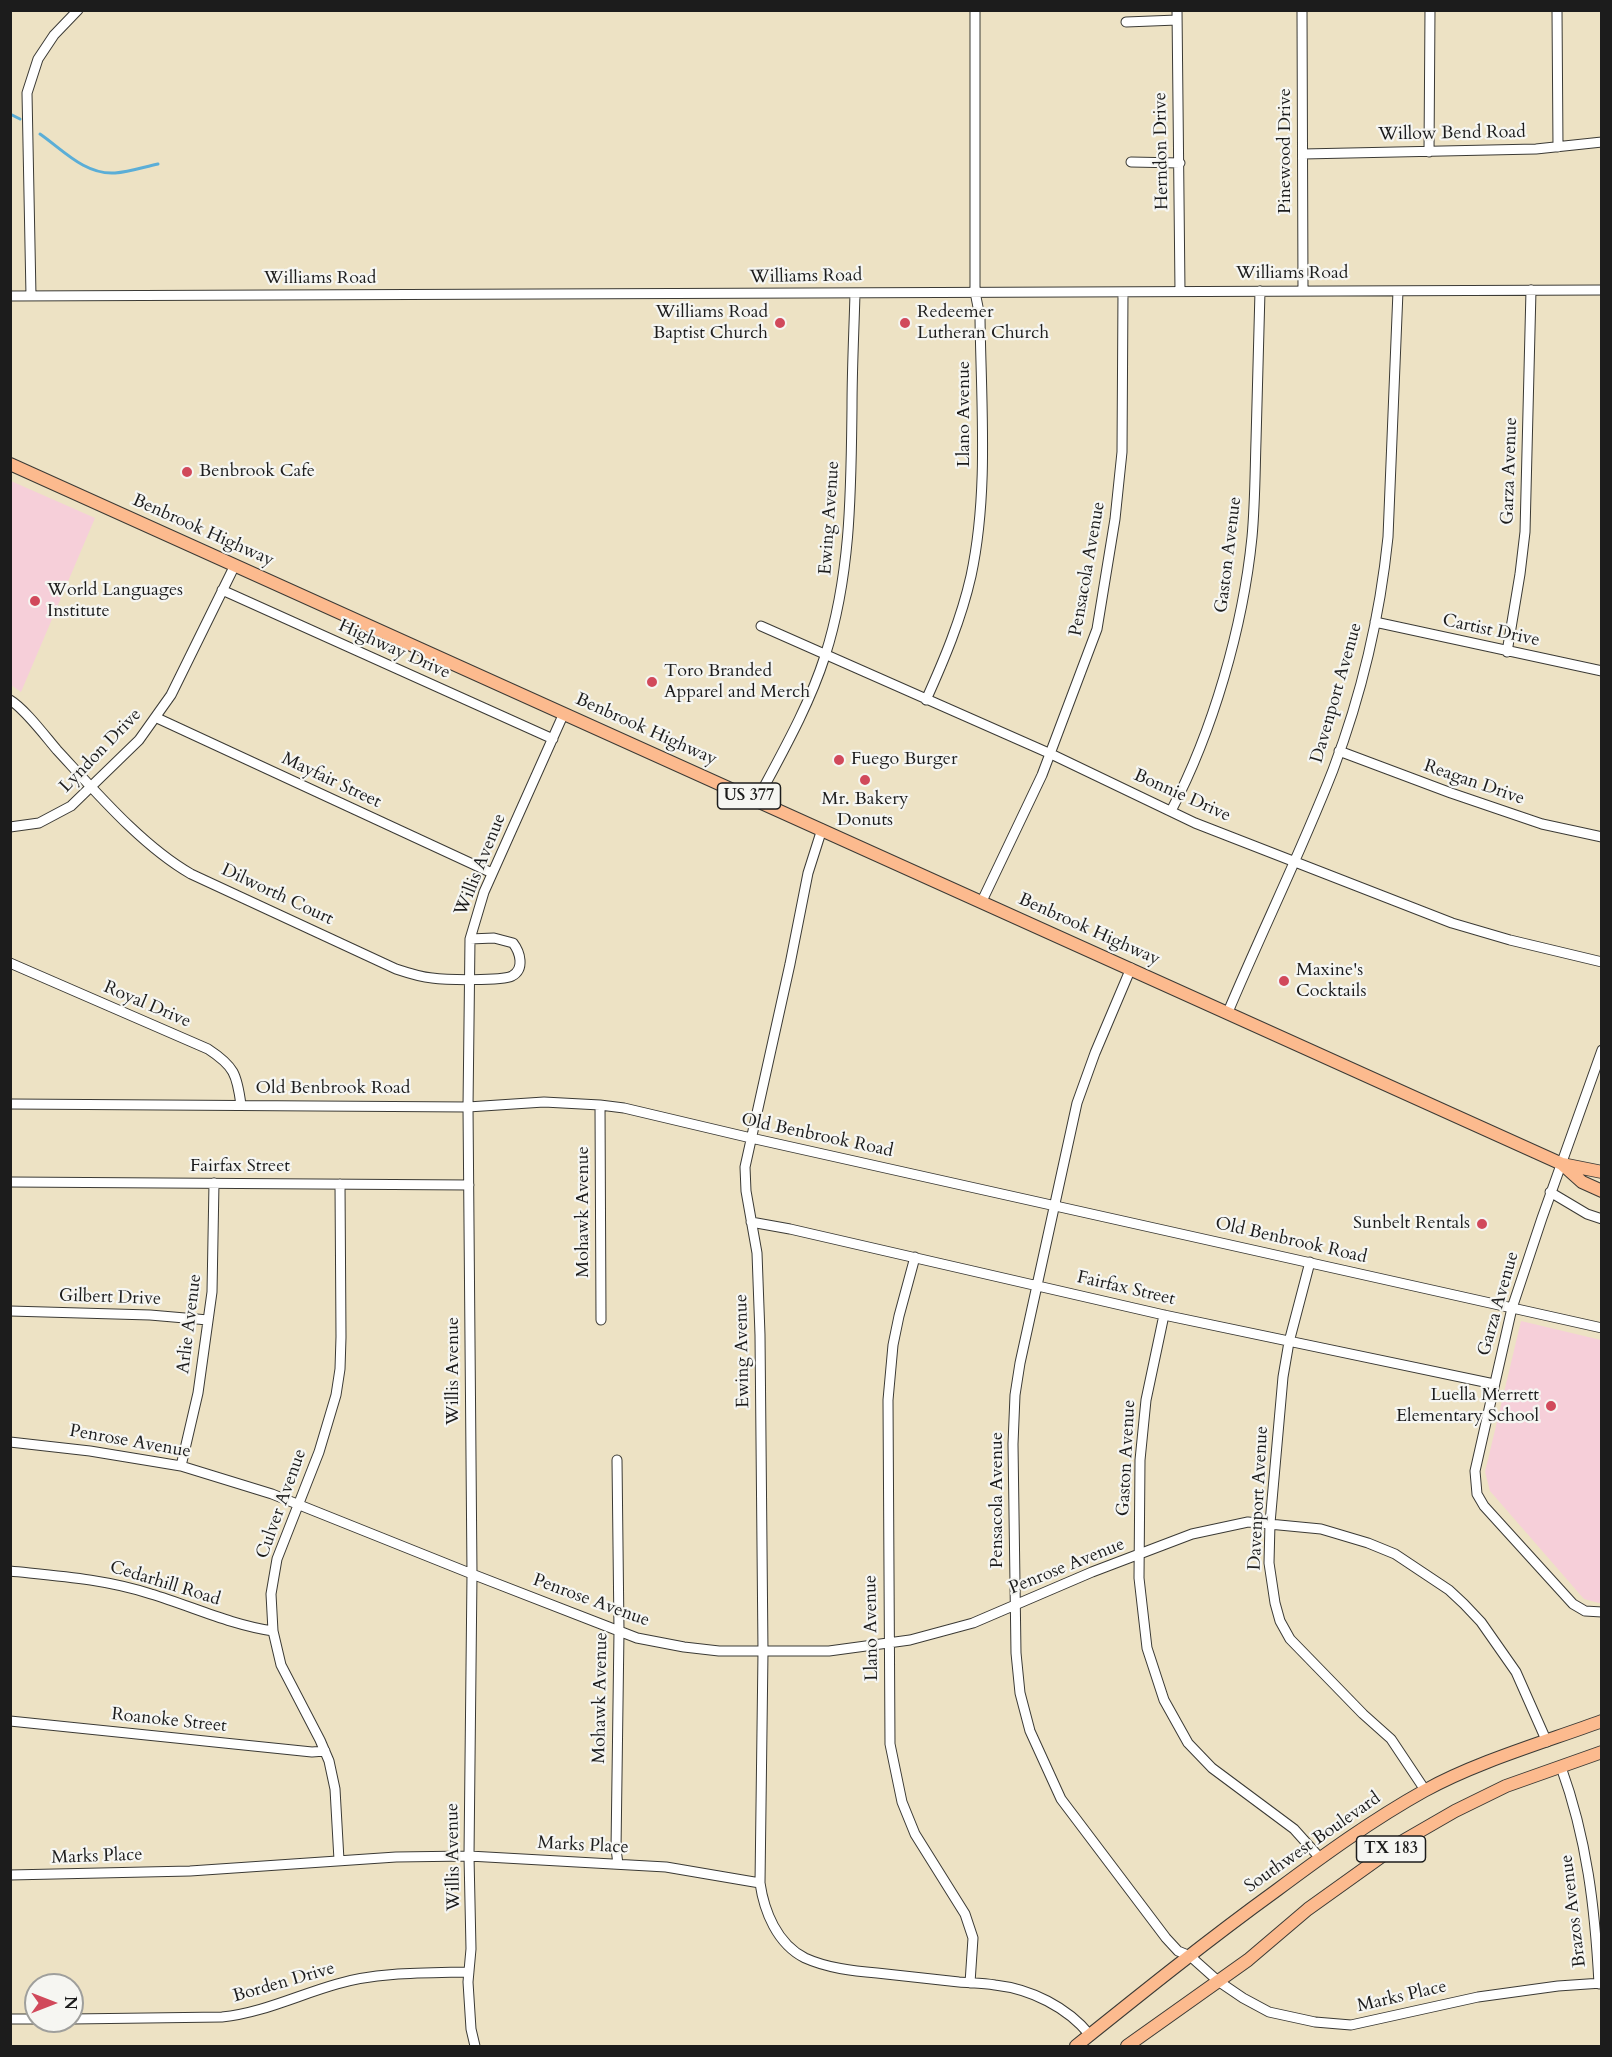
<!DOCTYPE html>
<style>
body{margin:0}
#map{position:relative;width:1612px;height:2057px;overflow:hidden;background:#ede2c4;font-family:Cardo,serif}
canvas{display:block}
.frame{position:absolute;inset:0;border:12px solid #1c1c1c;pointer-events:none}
.north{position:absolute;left:24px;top:1973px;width:60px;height:60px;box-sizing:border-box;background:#f6f6f2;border:2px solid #9f9f9c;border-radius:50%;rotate:90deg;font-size:16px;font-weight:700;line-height:24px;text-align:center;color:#1c1c1c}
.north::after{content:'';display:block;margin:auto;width:21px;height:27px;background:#d1495b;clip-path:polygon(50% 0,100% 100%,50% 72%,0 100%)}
</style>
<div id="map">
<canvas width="1612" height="2057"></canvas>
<div class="frame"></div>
<div class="north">N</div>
</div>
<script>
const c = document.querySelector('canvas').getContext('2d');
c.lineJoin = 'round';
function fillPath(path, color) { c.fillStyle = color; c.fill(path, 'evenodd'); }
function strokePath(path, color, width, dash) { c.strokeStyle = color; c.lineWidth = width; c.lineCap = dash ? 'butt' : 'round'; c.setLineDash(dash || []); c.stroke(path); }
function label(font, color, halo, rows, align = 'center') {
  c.font = font + ' Cardo,serif'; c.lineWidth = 4.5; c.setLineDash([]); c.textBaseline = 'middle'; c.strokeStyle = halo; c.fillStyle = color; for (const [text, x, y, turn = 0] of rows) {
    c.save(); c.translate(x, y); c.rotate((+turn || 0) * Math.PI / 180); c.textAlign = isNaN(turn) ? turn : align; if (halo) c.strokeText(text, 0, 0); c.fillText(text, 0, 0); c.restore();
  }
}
fillPath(new Path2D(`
 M11 481 95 518 21 692 11 685Z
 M1521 1321 1601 1340 1602 1602 1599 1603 1584 1599 1490 1491 1485 1472Z`), '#f6cfd9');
strokePath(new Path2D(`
 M10 114 20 119
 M40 134C63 150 85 175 115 173 129 172 144 167 158 164`), '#5baed7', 3);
const minor = new Path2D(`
 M1177 10 1180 291
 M1302 10 1303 291
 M1557 10 1558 147
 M1126 22 1177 20
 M1429 152 1430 10
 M1303 154 1536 149 1602 142
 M1131 162 1180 163
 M10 296 1602 290
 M31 296 27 93 38 59 54 35 78 10
 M222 590 553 739
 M1375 622 1602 671
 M761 626 1051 754 1195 823 1452 923 1510 940 1602 962
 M1507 652 1520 574 1525 532 1531 290
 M10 700C25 709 45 736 57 750 96 792 142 846 191 874L396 969C408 973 420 977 432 978 446 980 502 981 512 976 525 969 520 952 513 943L494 938 470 939
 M926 700C944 660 961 620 971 576 989 492 981 403 980 317L975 292V10
 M157 718 492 873
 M1339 751 1451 793 1542 824 1602 837
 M757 800C782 753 809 706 825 656 851 575 851 491 852 407 852 369 854 331 855 293
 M1171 811C1213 731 1243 627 1252 537 1255 505 1255 473 1256 441 1257 391 1259 341 1260 291
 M10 827 39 823 71 806 139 740 171 695 235 565
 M822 829 808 873 790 964 745 1167 746 1191 757 1253 760 1335 763 1652 760 1883C764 1911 777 1944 805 1958 827 1968 853 1971 877 1973 904 1976 932 1979 959 1982 971 1983 983 1983 995 1985 1031 1989 1067 2007 1090 2035
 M982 901 1042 775 1097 629 1115 519 1122 452 1123 292
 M10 963 208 1049C234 1066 237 1074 241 1105
 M1131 968 1095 1053 1077 1103 1020 1363 1015 1395 1013 1444 1016 1653 1020 1693 1030 1731 1061 1799 1166 1938 1178 1951 1190 1956 1218 1981 1243 1998 1269 2012 1315 2022 1351 2025 1478 1997 1558 1986 1602 1983
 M1228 1012C1262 931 1301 852 1333 770 1361 696 1380 616 1388 537L1398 291
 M1602 1050 1542 1218 1512 1308 1475 1471 1477 1494 1484 1506 1573 1604 1585 1611 1602 1612
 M10 1104 468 1107 544 1102 600 1105 624 1108 751 1138 1602 1328
 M600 1105 601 1320
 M10 1182 469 1185
 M1550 1192 1587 1214 1602 1219
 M751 1222 790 1229 1164 1315 1494 1384
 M915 1257 899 1316 893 1345 888 1400 890 1744 902 1802 915 1834 965 1914 973 1938 970 1983
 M1310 1262 1289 1342 1283 1377 1270 1523 1269 1563 1275 1603 1280 1621 1290 1639 1363 1714 1391 1739 1425 1790
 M10 1311 150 1315 208 1320
 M1164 1315 1146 1400 1140 1460 1139 1578 1147 1648 1164 1700 1188 1743 1212 1768 1294 1829 1320 1858
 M10 1442 90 1451 181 1466 272 1494 472 1574 637 1638 684 1647 719 1651H829L910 1640 973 1623 1092 1572 1192 1534 1248 1522 1321 1529 1368 1543 1395 1554 1449 1590 1464 1604 1481 1622 1516 1672 1547 1742
 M617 1460 619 1631 616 1849 618 1864
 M181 1466 198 1393 212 1292 214 1183
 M10 1571C58 1576 105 1579 151 1594 191 1606 231 1625 273 1631
 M10 1721 312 1752 325 1751
 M1561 1767C1587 1839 1595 1908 1599 1984
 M339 1860 335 1789 329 1761 320 1740 281 1665 273 1631 271 1594 277 1559 319 1452 336 1395 340 1369 341 1337 340 1184
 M10 1875 190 1871 396 1857 469 1856 666 1867 760 1883
 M10 2019H36
 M72 2019 222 2017C262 2013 298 1995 337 1984 377 1972 427 1973 469 1972
 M475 2046 471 2029 468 1982 471 1949 469 1856 472 1574 468 1107 470 939 484 892 564 713`);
const major = new Path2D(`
 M10 464 1562 1164 1602 1172
 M1563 1165 1582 1182 1602 1191
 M1076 2046C1142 1993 1208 1940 1277 1890 1324 1855 1372 1820 1424 1791 1476 1762 1545 1742 1602 1721
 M1127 2046 1248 1960 1308 1909 1403 1841 1455 1811 1506 1786 1602 1752`);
strokePath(minor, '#3b3a35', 11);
strokePath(major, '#3b3a35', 14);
strokePath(minor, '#fff', 9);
strokePath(major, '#fcba8e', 12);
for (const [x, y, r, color] of [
 [780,323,6,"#d1495b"],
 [905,323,6,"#d1495b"],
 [187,472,6,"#d1495b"],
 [35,601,6,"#d1495b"],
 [652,682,6,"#d1495b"],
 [839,760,6,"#d1495b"],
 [865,780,6,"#d1495b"],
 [1284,981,6,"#d1495b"],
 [1482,1224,6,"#d1495b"],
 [1551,1406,6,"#d1495b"]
]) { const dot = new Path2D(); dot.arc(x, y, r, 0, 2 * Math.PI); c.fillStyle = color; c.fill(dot); strokePath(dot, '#f6f6f2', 2); }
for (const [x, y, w] of [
 [749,796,63],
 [1391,1849,69]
]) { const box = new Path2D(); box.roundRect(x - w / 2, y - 13, w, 26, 4.5); c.fillStyle = '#f6f6f2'; c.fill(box); strokePath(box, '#1c1c1c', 1.5); }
label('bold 16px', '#1c1c1c', null, [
 ["US 377",749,796],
 ["TX 183",1391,1849]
]);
label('18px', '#1c1c1c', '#f6f6f2', [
 ["Willow Bend Road",1452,134,-1],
 ["Herndon Drive",1162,151,-91],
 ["Pinewood Drive",1286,151,-90],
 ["Williams Road",1292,274],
 ["Williams Road",806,277,-1],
 ["Williams Road",320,279],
 ["Llano Avenue",965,414,-90],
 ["Garza Avenue",1510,471,-88],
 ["Ewing Avenue",830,518,-86],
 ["Benbrook Highway",203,531,24],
 ["Gaston Avenue",1229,555,-83],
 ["Pensacola Avenue",1088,569,-80],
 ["Cartist Drive",1491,631,12],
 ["Highway Drive",394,650,24],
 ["Davenport Avenue",1337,693,-74],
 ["Benbrook Highway",646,730,24],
 ["Lyndon Drive",101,751,-46],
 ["Mayfair Street",331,781,25],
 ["Reagan Drive",1474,783,19],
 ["Bonnie Drive",1182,796,24],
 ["Willis Avenue",481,865,-68],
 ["Dilworth Court",277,895,25],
 ["Benbrook Highway",1089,930,24],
 ["Royal Drive",147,1005,23],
 ["Old Benbrook Road",333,1089],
 ["Old Benbrook Road",817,1136,12],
 ["Fairfax Street",240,1167],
 ["Mohawk Avenue",584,1212,-90],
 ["Old Benbrook Road",1291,1241,13],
 ["Fairfax Street",1126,1289,13],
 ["Gilbert Drive",110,1298,2],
 ["Garza Avenue",1499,1304,-74],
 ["Arlie Avenue",190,1324,-83],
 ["Ewing Avenue",743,1351,-91],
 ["Willis Avenue",454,1371,-90],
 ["Penrose Avenue",130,1442,10],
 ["Gaston Avenue",1127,1458,-87],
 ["Davenport Avenue",1259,1498,-87],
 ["Pensacola Avenue",998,1500,-90],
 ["Culver Avenue",282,1504,-70],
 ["Penrose Avenue",1067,1567,-22],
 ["Cedarhill Road",165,1584,17],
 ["Penrose Avenue",591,1601,20],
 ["Llano Avenue",872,1628,-91],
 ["Mohawk Avenue",601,1698,-89],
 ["Roanoke Street",169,1721,6],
 ["Southwest Boulevard",1313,1843,-35],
 ["Marks Place",583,1846,3],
 ["Marks Place",97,1857,-2],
 ["Willis Avenue",454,1857,-91],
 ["Brazos Avenue",1574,1911,-97],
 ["Borden Drive",284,1983,-16],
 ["Marks Place",1402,1997,-13]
]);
label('18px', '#1c1c1c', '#f6f6f2', [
 ["Williams Road",768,313,"right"],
 ["Baptist Church",768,334,"right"],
 ["Redeemer",917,313],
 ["Lutheran Church",917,334],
 ["Benbrook Cafe",199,472],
 ["World Languages",47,591],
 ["Institute",47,612],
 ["Toro Branded",664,672],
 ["Apparel and Merch",664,693],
 ["Fuego Burger",851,760],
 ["Mr. Bakery",865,800,"center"],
 ["Donuts",865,821,"center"],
 ["Maxine's",1296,971],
 ["Cocktails",1296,992],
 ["Sunbelt Rentals",1470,1224,"right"],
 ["Luella Merrett",1539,1396,"right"],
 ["Elementary School",1539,1417,"right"]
], 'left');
</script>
